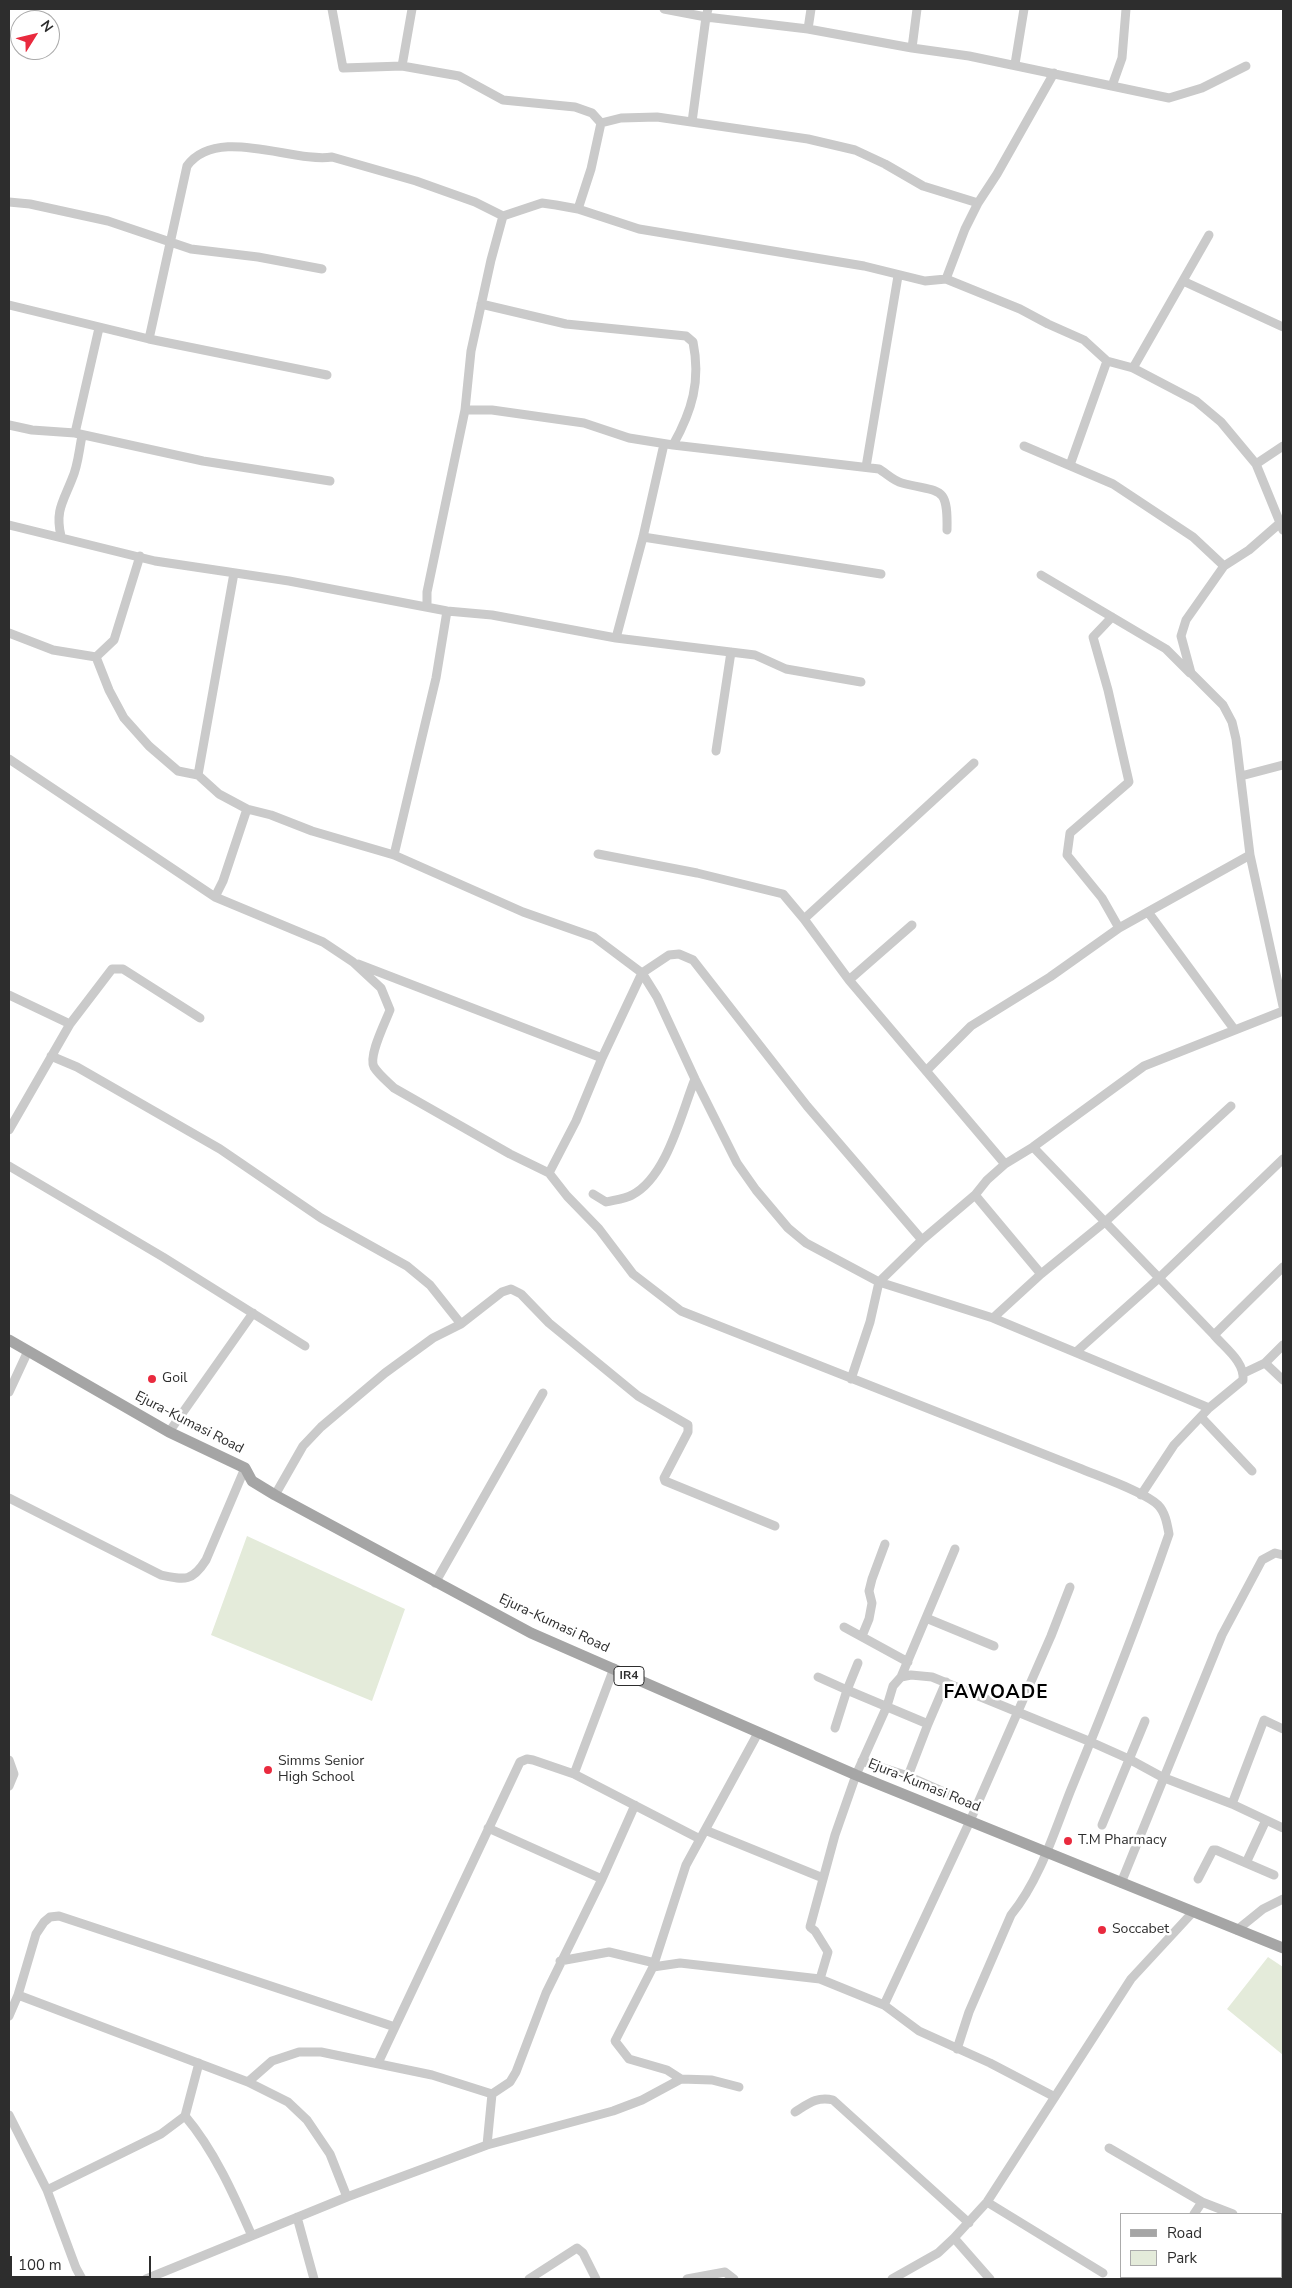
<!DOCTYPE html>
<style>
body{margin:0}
#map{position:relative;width:1292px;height:2288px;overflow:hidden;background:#fff;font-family:"Nunito Sans",sans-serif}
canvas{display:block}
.frame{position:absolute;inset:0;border:10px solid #2d2d2d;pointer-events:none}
.legend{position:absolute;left:1120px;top:2213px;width:162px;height:65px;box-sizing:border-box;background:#fff;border:1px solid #ababab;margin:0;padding:6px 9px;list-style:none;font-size:15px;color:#2d2d2d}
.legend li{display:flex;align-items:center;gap:10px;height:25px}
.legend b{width:25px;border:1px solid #ababab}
.north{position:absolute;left:10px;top:10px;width:50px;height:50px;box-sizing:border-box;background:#fff;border:1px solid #ababab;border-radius:50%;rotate:54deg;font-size:14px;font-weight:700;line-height:20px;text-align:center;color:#2d2d2d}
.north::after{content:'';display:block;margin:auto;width:18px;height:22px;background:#e92a3e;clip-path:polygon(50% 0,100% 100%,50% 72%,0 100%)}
.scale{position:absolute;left:10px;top:2256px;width:141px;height:22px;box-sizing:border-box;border:2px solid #2d2d2d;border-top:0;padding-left:6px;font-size:15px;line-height:18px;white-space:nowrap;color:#2d2d2d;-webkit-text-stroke:4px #fff;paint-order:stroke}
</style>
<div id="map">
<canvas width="1292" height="2288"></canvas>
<div class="frame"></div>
<ul class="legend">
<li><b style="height:6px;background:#a5a5a5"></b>Road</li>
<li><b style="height:14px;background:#e4ebda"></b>Park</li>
</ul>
<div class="north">N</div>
<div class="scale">100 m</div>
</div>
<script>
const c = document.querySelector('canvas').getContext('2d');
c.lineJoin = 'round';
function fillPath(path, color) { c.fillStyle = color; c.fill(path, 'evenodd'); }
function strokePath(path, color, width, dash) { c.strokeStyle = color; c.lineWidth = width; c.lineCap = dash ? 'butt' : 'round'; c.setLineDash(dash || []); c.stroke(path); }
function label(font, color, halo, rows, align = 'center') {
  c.font = font + ' "Nunito Sans",sans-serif'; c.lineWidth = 5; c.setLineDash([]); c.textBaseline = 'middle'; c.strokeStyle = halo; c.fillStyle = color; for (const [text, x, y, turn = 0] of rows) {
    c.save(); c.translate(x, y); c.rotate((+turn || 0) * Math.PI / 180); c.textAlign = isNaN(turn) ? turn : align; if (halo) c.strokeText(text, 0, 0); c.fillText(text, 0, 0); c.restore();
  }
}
fillPath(new Path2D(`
 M247 1536 405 1609 372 1701 211 1635Z
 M1268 1957 1283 1967V2055L1227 2009Z`), '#e4ebda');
strokePath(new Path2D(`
 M332 9 343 68 402 66 459 76 503 100 575 107 592 113 601 123
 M664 9 706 17 692 122
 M708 9 706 17 808 29 912 48 969 56 1169 98 1202 88 1246 66
 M808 29 811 9
 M912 48 917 9
 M1015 64 1024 9
 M402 66 412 9
 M1112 86 1122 58 1126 9
 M9 202 30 204 108 221 191 249 258 257 322 269
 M578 209 591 169 601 123 621 118 657 117 808 139 855 150 885 164 923 186 978 203
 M946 279 965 229 978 203 997 174 1054 73
 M1183 281 1283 327
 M481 304 566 324 686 336 693 342C701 381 692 411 673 445
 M9 305 149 339 327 375
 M149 339 187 166C217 125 292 163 332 157L416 181 475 202 503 216
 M1133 368 1209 235
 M465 410H492L584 423 629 438 673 445 879 469C886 473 894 481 902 483 940 493 948 484 947 530
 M9 425 32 430 75 433 203 461 330 481
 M75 433 99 328
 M1024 446 1113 484 1193 537 1224 566
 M1256 464 1283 446
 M1070 465 1107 361
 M866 467 898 276
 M1280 523 1249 550 1224 566 1186 620 1181 636 1191 673 1223 705 1232 722 1236 739 1250 855 1283 1006
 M9 525 155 561 289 581 447 611 492 615 616 638 755 655 786 669 861 682
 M61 536C55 511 63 502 72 479 78 466 79 450 82 436
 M643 537 881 574
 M1041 575 1166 649 1190 673
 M427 606V592L465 410 471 351 491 260 503 216 542 203 556 205 578 209 639 229 864 266 925 281 946 279 1020 309 1048 324 1084 340 1107 361 1133 368 1196 401 1221 422 1256 464 1283 530
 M1112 617 1093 637 1108 690 1129 782 1070 833 1067 855 1102 898 1119 928
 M9 633 53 650 96 657 114 640 140 556
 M616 638 643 537 664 444
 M96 657 109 690 124 718 149 746 178 771 198 775
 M716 751 731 652
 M9 759 215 897 323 942 353 962 381 988 390 1010C385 1023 368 1056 374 1067 379 1075 388 1082 394 1088L510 1154 549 1173
 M1241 776 1283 765
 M247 809 271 815 312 831 394 855 523 912 594 937 642 973 657 997 695 1079 737 1163 756 1190 788 1228 806 1243 879 1282 993 1318 1209 1408
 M598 854 697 873 783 894 804 919 849 980 1005 1164
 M394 855 436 678 447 611
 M215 897 223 881 247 809 219 794 198 775 234 573
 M1148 912 1234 1029
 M804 919 974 763
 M358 964 602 1058
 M849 980 912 925
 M9 995 70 1024
 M51 1056 77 1067 220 1149 321 1218 407 1266 430 1285 461 1324
 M926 1071 971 1026 1050 977 1119 928 1250 855
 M9 1130 70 1024 112 969H123L200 1018
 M1033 1147 1214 1335C1225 1348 1245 1362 1243 1380L1209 1408 1174 1445 1141 1495
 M9 1166 163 1257 305 1346
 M593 1194 606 1202C614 1200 625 1199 632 1195 667 1177 681 1114 695 1079
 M975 1195 1041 1274
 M922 1240 807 1106 693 960 679 954 669 955 642 973 602 1058 576 1121 549 1173 567 1196 599 1229 633 1274 681 1311 1079 1468C1098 1476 1145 1492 1158 1505 1165 1512 1167 1523 1169 1534 1139 1621 1105 1707 1070 1792 1054 1833 1039 1881 1011 1915L969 2012 957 2049
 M993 1318 1041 1274 1106 1221 1231 1106
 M1214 1335 1283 1267
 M1076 1352 1159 1278 1283 1159
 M1265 1363 1283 1380
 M1244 1373 1265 1363 1283 1345
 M851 1379 870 1322 879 1282 922 1240 975 1195 987 1180 1005 1164 1033 1147 1144 1066 1283 1011
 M9 1392 28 1351
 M1201 1417 1252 1471
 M169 1432 253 1313
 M275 1495 303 1446 321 1427 385 1373 433 1338 461 1324 502 1292 511 1289 521 1294 549 1323 638 1396 688 1425V1432L664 1478 665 1481 775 1526
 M9 1498 161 1575C185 1580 192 1582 206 1560L245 1468
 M435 1583 543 1393
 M926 1618 994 1646
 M844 1627 908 1662
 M862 1636 869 1619 872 1603 869 1591 872 1579 885 1544
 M818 1677 847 1690 858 1663
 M901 1677 955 1549
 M928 1724 946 1682
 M835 1728 847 1690 928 1724 908 1776 862 1761
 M9 1760 14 1774 9 1786
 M574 1774 614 1668
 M908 1776 958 1798
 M1232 1804 1264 1720 1283 1729
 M1102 1825 1145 1721
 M488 1828 602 1879
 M705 1830 823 1878
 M1246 1863 1266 1820
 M1198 1879 1213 1850H1216L1274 1875
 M1121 1883 1222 1635 1262 1560 1275 1553 1283 1555
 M1237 1930 1263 1909 1283 1899
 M560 1961 609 1952 655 1963
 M653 1967 680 1963 820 1979 884 2005 919 2031 990 2063 1055 2097
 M820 1979 828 1952 815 1931 810 1927 835 1835 856 1775 887 1706 893 1686 901 1677 911 1675 932 1677 1091 1742 1129 1759 1162 1777 1232 1804 1283 1828
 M18 1995 248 2082 288 2102 307 2120 330 2154 347 2197
 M884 2005 970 1821 1051 1636 1070 1587
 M9 2016 18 1995 36 1934 44 1922 50 1917 59 1916 395 2027
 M378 2063 520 1762 527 1759 533 1760 574 1774 700 1839
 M248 2082 272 2061 299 2052H321L432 2075 492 2094 487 2145
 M739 2087 712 2080 681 2079 667 2070 629 2059 615 2041 653 1967 686 1865 758 1733
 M492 2094 510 2082 516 2072 546 1993 602 1879 635 1805
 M795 2112C808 2104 817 2096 833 2100L969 2223
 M9 2115 47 2190 76 2268 82 2279
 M185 2116C214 2150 234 2195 252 2236
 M1109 2148 1202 2202
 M47 2190 161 2134 185 2116 199 2063
 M987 2202 1103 2273
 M1194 2214 1202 2202 1233 2214
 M297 2217 314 2279
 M1281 2237 1283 2238
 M954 2238 990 2279
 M146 2279 347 2197 487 2145 613 2111 642 2100 681 2079
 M529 2279 577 2248 583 2253 596 2279
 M687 2279 725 2272 734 2279
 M892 2279 938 2253 954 2238 987 2202 1131 1979 1193 1912
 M1154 2279 1155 2277
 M1254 2279 1256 2277`), '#cacaca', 9);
strokePath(new Path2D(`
 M9 1340 169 1432 245 1468 252 1481 275 1495 531 1633 856 1775 1283 1948`), '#a5a5a5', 11);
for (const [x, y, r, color] of [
 [152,1379,5,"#e92a3e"],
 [268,1770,5,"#e92a3e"],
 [1068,1841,5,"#e92a3e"],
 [1102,1930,5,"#e92a3e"]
]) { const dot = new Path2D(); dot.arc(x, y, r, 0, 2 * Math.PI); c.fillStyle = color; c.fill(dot); strokePath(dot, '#fff', 2); }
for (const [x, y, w] of [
 [629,1676,30]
]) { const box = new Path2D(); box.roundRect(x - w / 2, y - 9.5, w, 19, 4); c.fillStyle = '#fff'; c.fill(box); strokePath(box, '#2d2d2d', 1); }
label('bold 12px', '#2d2d2d', null, [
 ["IR4",629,1676]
]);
label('14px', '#2d2d2d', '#fff', [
 ["Goil",162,1379],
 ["Simms Senior",278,1762],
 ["High School",278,1778],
 ["T.M Pharmacy",1078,1841],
 ["Soccabet",1112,1930]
], 'left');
label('14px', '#2d2d2d', '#fff', [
 ["Ejura-Kumasi Road",189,1423,27],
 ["Ejura-Kumasi Road",554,1624,25],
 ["Ejura-Kumasi Road",924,1786,22]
]);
c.letterSpacing = '1px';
label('bold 19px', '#000', '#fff', [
 ["FAWOADE",996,1693]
]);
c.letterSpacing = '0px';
</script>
